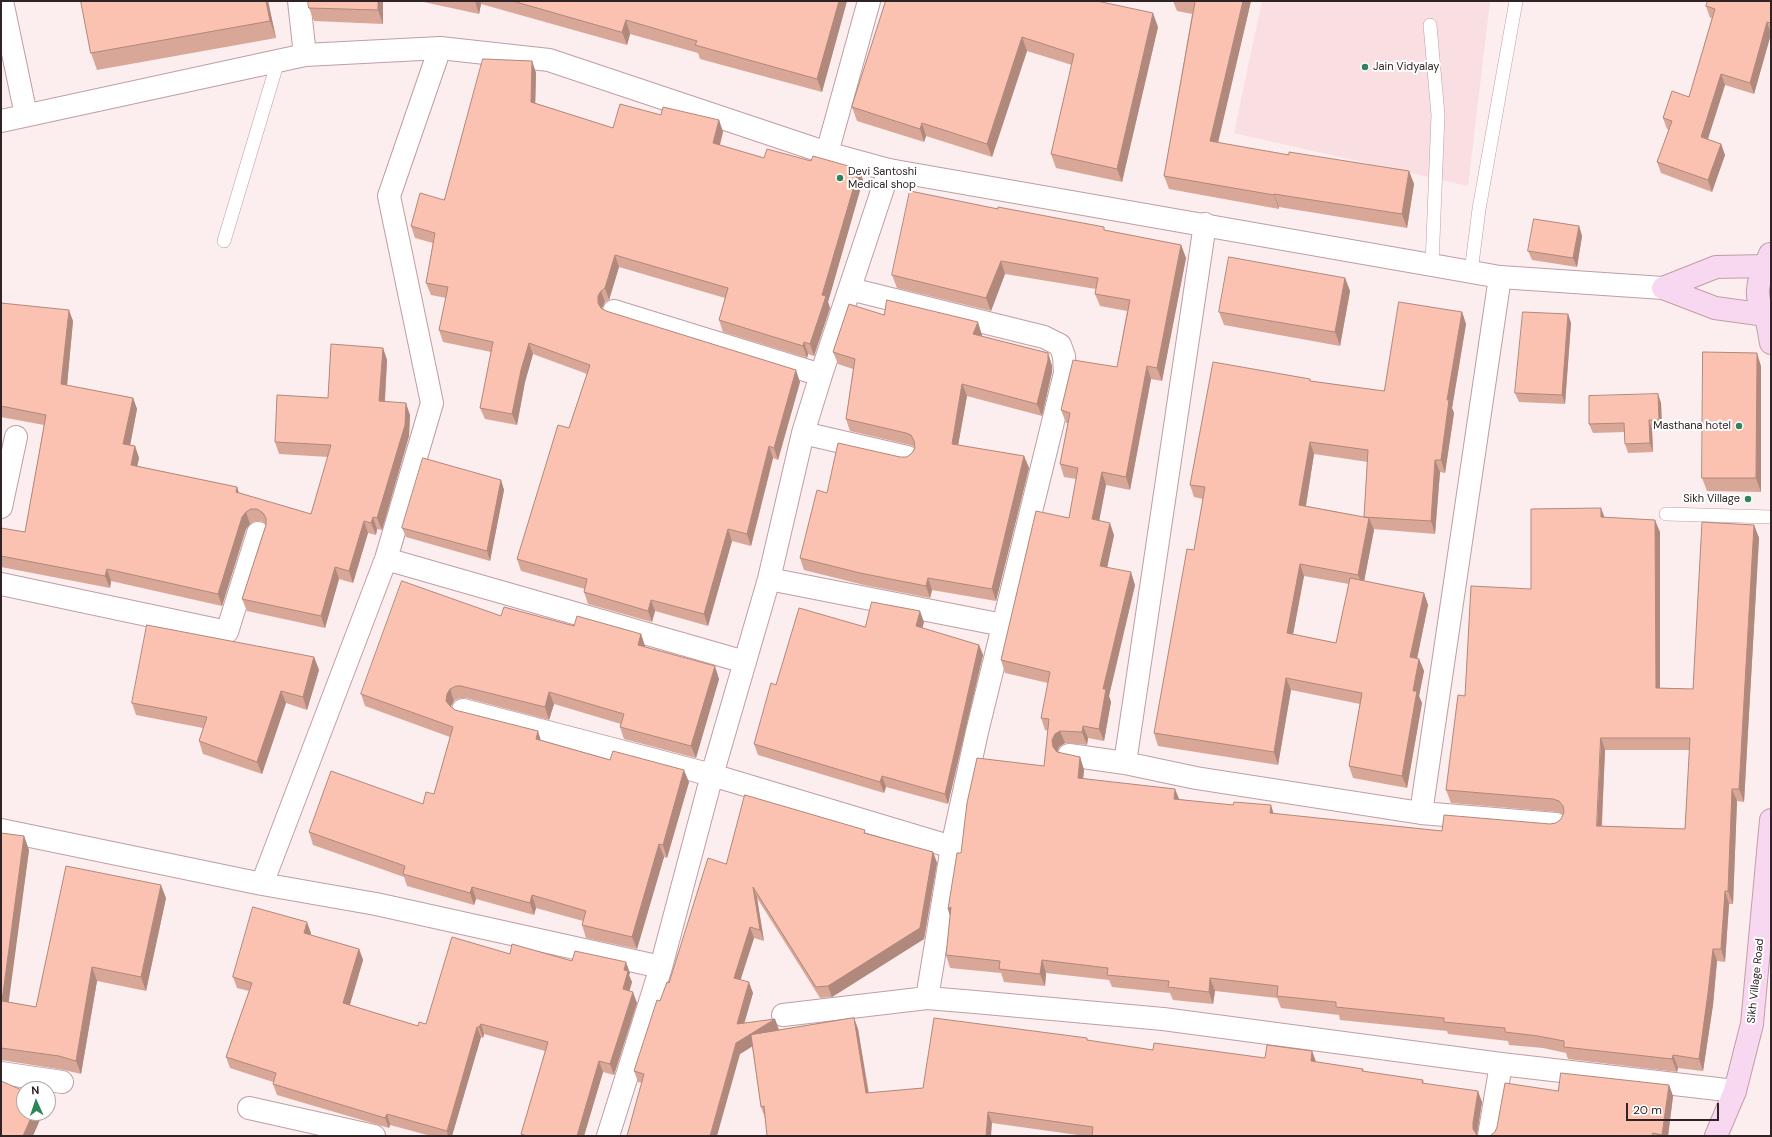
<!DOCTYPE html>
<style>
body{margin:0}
#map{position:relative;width:1772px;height:1137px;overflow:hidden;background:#fcedef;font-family:"DM Sans",sans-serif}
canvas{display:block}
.frame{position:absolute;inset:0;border:2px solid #302325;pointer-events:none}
.north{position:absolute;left:16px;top:1081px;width:40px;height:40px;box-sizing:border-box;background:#fff;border:1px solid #aca7a8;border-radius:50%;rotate:357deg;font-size:11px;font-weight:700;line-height:16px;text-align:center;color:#302325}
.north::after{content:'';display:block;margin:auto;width:14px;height:18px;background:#2d865b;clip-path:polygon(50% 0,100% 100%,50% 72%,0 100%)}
.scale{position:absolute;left:1626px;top:1103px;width:93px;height:18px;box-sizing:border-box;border:2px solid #302325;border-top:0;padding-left:5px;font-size:12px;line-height:14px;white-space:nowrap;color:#302325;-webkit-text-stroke:3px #fff;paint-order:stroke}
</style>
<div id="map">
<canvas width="1772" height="1137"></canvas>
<div class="frame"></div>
<div class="north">N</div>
<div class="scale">20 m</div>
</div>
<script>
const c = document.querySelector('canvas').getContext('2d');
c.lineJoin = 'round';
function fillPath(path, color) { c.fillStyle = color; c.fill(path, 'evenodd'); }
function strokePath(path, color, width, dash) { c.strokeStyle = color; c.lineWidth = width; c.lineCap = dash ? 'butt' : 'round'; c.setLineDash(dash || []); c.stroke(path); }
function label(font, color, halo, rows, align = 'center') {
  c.font = font + ' "DM Sans",sans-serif'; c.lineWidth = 4; c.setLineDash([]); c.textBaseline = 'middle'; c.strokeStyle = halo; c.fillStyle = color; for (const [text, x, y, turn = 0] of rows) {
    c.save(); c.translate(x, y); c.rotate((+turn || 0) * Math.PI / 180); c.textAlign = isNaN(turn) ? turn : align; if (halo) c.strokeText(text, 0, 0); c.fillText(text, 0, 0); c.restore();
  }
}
fillPath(new Path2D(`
 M1262 1H1490L1468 186 1234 133Z`), '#f9dee2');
const service = new Path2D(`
 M1430 25 1438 115 1432 265
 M224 241 278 61
 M1471 272 1479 209 1516 1
 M1666 514 1771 517`);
const minor = new Path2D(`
 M2 1 26 115
 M299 1 305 55
 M827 153 869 1
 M850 289 1044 337 1060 345 1064 356 1065 373 977 732 952 847
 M614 311 821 375
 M803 433 907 457
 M1 507 16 437
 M386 559 745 662
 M769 579 1003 625
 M1 584 227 632 258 533
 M463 710 712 775 952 847 927 998
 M1069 755 1125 763 1196 778 1421 813 1556 824
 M1125 763 1205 224
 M1421 813 1500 277
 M1 830 262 884 376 904 661 967
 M262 884 386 559 432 403 389 196 440 48
 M783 1015 927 998 975 1002 1163 1019 1501 1064 1735 1091
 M1 1073 62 1082
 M249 1108 374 1136
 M608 1136 661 967 712 775 769 579 803 433 821 375 889 170
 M1489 1136 1501 1064`);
const tertiary = new Path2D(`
 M1 121 305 55 440 48 549 60 827 153 889 170 1500 277 1663 288`);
const secondary = new Path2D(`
 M1770 254C1760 278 1748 297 1771 320
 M1663 288 1715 308 1766 315 1771 343
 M1663 288 1716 267 1765 266 1771 259
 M1716 1136 1735 1091 1752 1024 1771 820`);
strokePath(service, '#c09ea3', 14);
strokePath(minor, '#c09ea3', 24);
strokePath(tertiary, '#c09ea3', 24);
strokePath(secondary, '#c09ea3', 24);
strokePath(service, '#fff', 13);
strokePath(minor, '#fff', 22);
strokePath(tertiary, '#fff', 22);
strokePath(secondary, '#f8d7f1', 22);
fillPath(new Path2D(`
 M81 1H268L276 38 97 70 91 53Z
 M383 1V24L314 21 309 8Z
 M419 1H847L822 92 700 59 698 53 630 34 627 45 481 4 479 14Z
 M886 1 1158 27 1122 182 1056 168 1051 154 1072 65 1027 51 992 157 926 136 924 142 857 121 852 107Z
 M1173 1H1251L1218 143 1289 155 1409 171 1414 184 1407 228 1279 207V209L1169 189 1164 176 1192 14 1177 11Z
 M1771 1V34L1754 94 1725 85 1708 139 1721 144 1725 155 1712 192 1661 173 1657 162 1669 130 1667 129 1663 118 1689 97 1712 18H1710L1706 6Z
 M532 61 536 73 535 103 613 128 661 115 719 120 723 132 720 145 764 158 811 161 859 169 863 180 828 302 830 308 814 356 808 354 807 358 723 332 719 320 725 298 619 267 609 300 605 302 602 308V309L606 311 800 382 778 460 773 458 751 546 732 541 708 626 655 611 652 622 588 604 584 592 585 589 521 571 517 559 569 428 587 374 533 354 525 382 517 425 485 419 480 408 491 352 443 342 439 330 446 298 431 295 426 283 433 243 415 238 411 226 444 200Z
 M998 209 1181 245 1186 258 1162 381 1151 379 1130 490 1106 485 1099 521 1114 535 1107 567 1135 585 1109 696 1111 702 1104 741 1088 738 1087 745 1065 743 1059 747 1057 752 1080 757 1084 770 1083 778 1179 799 1274 814 1442 831 1550 824 1556 823 1561 819 1563 814 1557 812 1451 803 1446 790 1465 696 1531 589 1604 517 1660 532V688L1693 689 1754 525 1759 538 1744 802 1737 801 1733 904H1729L1725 962 1717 961 1713 1005 1703 1071 1678 1068 1677 1072 1568 1059 1566 1053 1543 1048 1509 1045 1508 1041 1448 1034 1447 1031 1340 1020 1339 1015 1281 1008 1277 998 1215 991 1213 1004 1173 1000 1170 993 1112 987 1109 980 1046 973 1045 986 1004 982 1001 973 950 968 946 955 950 916 948 909 961 853 1044 766 1048 731 1045 730 1041 718 1048 683 1005 673 1001 660 1069 518 1076 479 1064 477 1060 464 1068 423H1066L1061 410 1117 367 1127 311 1100 306 1095 294 1096 289 1005 274 991 311 897 288 892 275ZM1605 750H1690L1685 829 1602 826Z
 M1579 226 1582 236 1577 267 1532 260 1528 251Z
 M1345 278 1350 291 1340 346 1224 325 1219 312Z
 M1 303 73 321 67 385 133 398 137 409 130 445 135 446 139 458 137 466 237 487 239 493 311 514 328 457 279 454 275 442 328 398 383 348 387 360 385 402 410 415 409 436 382 530 377 529 376 535 368 533 353 583 339 579 325 628 247 611 242 599 266 524 261 521H255L250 524 246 529 222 606 111 581 110 588 1 567V528L25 532 44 425 1 417Z
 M1462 312 1466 324 1452 408 1454 413 1445 473 1440 472 1435 534 1373 529 1374 530 1364 581 1424 593 1428 605 1417 658 1419 659 1424 671 1419 696 1422 703 1407 788 1353 778 1349 766 1360 704 1291 690 1278 765 1158 746 1154 733 1194 550 1203 499 1194 497 1190 485 1310 379 1311 381 1384 391ZM1314 454 1368 462 1364 517 1306 506ZM1304 576 1349 584 1336 643 1293 634Z
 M1568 314 1571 323 1565 404 1519 402 1515 393Z
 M884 315 982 335V336L1048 353 1052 366V372L1042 416 967 396 958 445 1024 456 1029 468 996 601 932 590 930 598 864 585 804 570 800 558 827 493 900 457H907L912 453 915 447 910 445 850 431 846 419 853 369 838 364 833 352Z
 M1761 366V492L1707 491 1702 478Z
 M1658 394 1661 403 1662 429H1652L1653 452 1628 453 1625 444 1624 432 1593 433 1589 424Z
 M501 480 504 490 490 561 406 537 402 528Z
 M501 616 641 634 645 647 719 679 696 758 624 739 620 727 621 724 554 704 549 720 466 698H460L454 701 451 706V707L455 710 541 740 689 782 667 858 664 857 637 949 586 938 582 925 583 921 536 908 534 915 476 899 474 905 407 886 404 877 313 845 309 832 423 804 434 794 450 737 365 706 361 694Z
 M924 622 922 628 979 645 983 655 948 804 886 787 884 793 758 755 754 744 776 685 865 627Z
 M314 657 319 670 307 710 286 703 262 774 203 754 199 741 203 728 136 715 132 703Z
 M1 833 24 836 29 850 8 1002 36 1007 166 898 146 991 97 981 81 1074 64 1070 1 1060Z
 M866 834 933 852 937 863 924 939 832 997 820 998 757 898 764 941 754 938 740 980 753 993 744 1023 775 1019 779 1030H778L854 1018 858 1029 869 1093 923 1088 1088 1041 1153 1050 1265 1058 1312 1051 1316 1062 1363 1069 1364 1072 1423 1080 1424 1084 1482 1102 1477 1134 1480 1136H1085L992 1123 765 1118 761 1107 752 1046 740 1054 642 1083 638 1082 634 1071 660 1001 726 864Z
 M311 933V935L359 949 363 960 350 1005 418 1026 426 1024 510 954 572 961 630 973 629 975 632 982 629 991 637 1003 614 1075 603 1072 584 1136H522L521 1134 545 1051 484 1034 483 1038 481 1037 452 1136H431L390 1125 389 1128 277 1095 273 1084V1082L230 1068 226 1057 249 991 237 988 233 977Z
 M1669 1085 1673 1096 1668 1136H1490L1558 1091Z`), '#d9a798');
fillPath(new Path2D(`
 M266 1H268L276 38 270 21Z
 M378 1H383V24L378 10Z
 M475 1H480L481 4 479 14Z
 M839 1H847L822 92 817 79Z
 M1243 1H1251L1215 155 1210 141Z
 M1153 13 1158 27 1122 182 1117 169Z
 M626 20 630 34 627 45 622 32Z
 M1767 22 1771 34 1754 94 1750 83Z
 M1022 37 1027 51 992 157 987 144Z
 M532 61 536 73 535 114 531 102Z
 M1721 74 1725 85 1705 148 1701 137Z
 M719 120 723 132 717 155 713 143Z
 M922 123 926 136 924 142 920 129Z
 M1721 144 1725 155 1712 192 1708 180Z
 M859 169 863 180 828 302 830 308 814 356 810 344 822 295Z
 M1409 171 1414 184 1407 228 1402 214Z
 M1274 194 1279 207V209L1274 195Z
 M1579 226 1582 236 1577 267 1573 258Z
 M1181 245 1186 258 1162 381 1157 368Z
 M615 255 619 267 609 300 605 288Z
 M1001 261 1005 274 991 311 986 298Z
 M1345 278 1350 291 1340 346 1335 332Z
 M601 291 605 302 602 308V314L598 303V296Z
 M69 310 73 321 66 396 61 384Z
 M1462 312 1466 324 1452 408 1454 413 1445 473 1441 460 1447 400Z
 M1568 314 1571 323 1565 404 1562 395Z
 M978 322 982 335 978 346 973 334Z
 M804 342 808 354 807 358 803 346Z
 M529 343 533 354 525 382 517 425 512 414 521 370Z
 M383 348 387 360 384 413 379 401Z
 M1048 353 1052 366V372L1042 416 1037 404Z
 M1757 353 1761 366V492L1756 478Z
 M1147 366 1151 379 1130 490 1126 477Z
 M796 370 800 382 778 460 774 448Z
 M962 384 967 396 956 457 952 444Z
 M1658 394 1661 403 1662 429 1659 420Z
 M133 398 137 409 128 456 123 444Z
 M406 403 410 415 409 436 382 530 377 518Z
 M1649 420 1652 429 1653 452 1650 443Z
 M1310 442 1314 454 1304 517 1299 505Z
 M135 446 139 458 135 477 131 465Z
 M769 446 773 458 751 546 747 534Z
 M1024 456 1029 468 996 601 992 589Z
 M1435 460 1440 472 1435 534 1431 521Z
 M1102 472 1106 485 1097 532 1092 519Z
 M501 480 504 490 490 561 487 551Z
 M237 487 241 499 236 492Z
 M1601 508 1606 521 1601 517Z
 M246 512 250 524 246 529 222 606 218 594 242 517Z
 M373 517 377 529 376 535 371 523Z
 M1369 518 1374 530 1363 587 1358 575Z
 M1655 520 1660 532V700L1656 688Z
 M364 521 368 533 353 583 349 571Z
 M1110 523 1114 535 1105 578 1100 566Z
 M1754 525 1759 538 1744 802 1739 789Z
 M728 529 732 541 708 626 704 614Z
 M1300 564 1304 576 1291 645 1287 633Z
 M335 567 339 579 325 628 321 616Z
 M107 569 111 581 110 588 105 576Z
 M1131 572 1135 585 1109 696 1111 702 1104 741 1099 729 1103 689Z
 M928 578 932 590 930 598 926 586Z
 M1424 593 1428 605 1415 669 1410 657Z
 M651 600 655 611 652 622 648 611Z
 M920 611 924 622 920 637 916 626Z
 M641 634 645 646 642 657 638 645Z
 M979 645 983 655 948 804 945 794Z
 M314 657 319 670 307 710 303 697Z
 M1419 659 1424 671 1419 696 1422 703 1407 788 1402 776 1413 691Z
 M715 666 719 679 696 758 691 746Z
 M1286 678 1291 690 1278 765 1274 752Z
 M450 689 454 701 451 706V713L446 701 447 694Z
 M281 691 286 703 262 774 257 762Z
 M549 692 554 704 549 720 545 707Z
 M1083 726 1088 738 1087 745 1082 732Z
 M538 731 542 744 536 739Z
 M1060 731 1065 743 1059 747 1057 753 1053 747 1052 740 1055 734Z
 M1601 738 1605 750 1601 838 1597 826Z
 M1080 757 1084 770 1082 790 1078 778Z
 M684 770 689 782 667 858 663 845Z
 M882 776 886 787 884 793 880 782Z
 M1175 789 1180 801 1174 799Z
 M1732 789 1737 801 1733 904 1728 891Z
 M1271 805 1275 818 1270 813Z
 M24 836 29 850 7 1015 2 1001Z
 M659 844 664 857 637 949 632 937Z
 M933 852 937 863 924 939 832 997 828 986Z
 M161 885 166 898 146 991 141 977Z
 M472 887 476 899 474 905 470 893Z
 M753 887 757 898 764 941 760 930Z
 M1725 891 1729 904 1725 962 1721 949Z
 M532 895 536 908 534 915 530 903Z
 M951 907 952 922 948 909Z
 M307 922 311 933 308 944 304 933Z
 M750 927 754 938 738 988 734 978Z
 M359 949 363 960 347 1014 343 1003Z
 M1713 949 1717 961 1713 1005 1703 1071 1699 1059Z
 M1042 960 1046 973 1045 986 1040 974Z
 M626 962 630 973 629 975 632 982 627 1000 623 989 624 970Z
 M92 967 97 981 81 1074 76 1061Z
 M1210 978 1215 991 1213 1004 1209 992Z
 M749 982 753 993 741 1035 737 1024Z
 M633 992 637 1003 614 1075 610 1064Z
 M854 1018 858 1029 870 1104 866 1093Z
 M775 1019 779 1030 740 1054 717 1136H710L736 1043Z
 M481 1024 484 1034 483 1038 479 1027Z
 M477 1027 481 1037 452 1136H448L447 1131Z
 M1312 1051 1316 1062 1311 1061Z
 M1673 1055 1678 1068 1677 1072 1672 1059Z
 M599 1061 603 1072 584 1136H577Z
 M1669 1085 1673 1096 1668 1136H1663L1662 1135Z
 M1478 1091 1482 1102 1477 1134 1473 1129V1123Z
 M988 1112 992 1123 991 1136H986Z
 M33 1113H43L33 1136H23Z
 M387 1114 390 1125 389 1128 385 1118Z`), '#b0887c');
const building = new Path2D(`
 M81 1H266L270 21 91 53Z
 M308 1H378V10L309 8Z
 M513 1H839L817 79 695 45 697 41 626 20 622 32Z
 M886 1H1097L1153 13 1117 169 1051 154 1074 54 1022 37 987 144 922 123 920 129 852 107Z
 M1189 1H1243L1210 141 1289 155V152L1409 171 1402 214 1274 194V195L1164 176 1195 2Z
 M1708 1H1771V23L1767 22 1750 83 1721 74 1701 137 1721 144 1708 180 1657 162 1672 121 1663 118 1672 91 1689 97 1715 9 1706 6Z
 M483 59 532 61 531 102 613 128 620 104 661 115 663 107 719 120 713 143 764 158 767 149 811 161 813 156 859 169 822 295 826 296 810 344 804 342 803 346 719 320 728 288 615 255 605 288 601 291 598 296V303L601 308 606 311 796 370 774 448 769 446 747 534 728 529 704 614 651 600 648 611 584 592 587 579 517 559 558 425 569 428 590 365 529 343 521 370 512 414 480 408 493 342 439 330 448 287 426 283 435 233 411 226 420 193 444 200Z
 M910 191 998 209V207L1104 227V230L1181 245 1157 368 1147 366 1126 477 1102 472 1092 519 1110 523 1100 566 1131 572 1103 689H1106L1099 729 1083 726 1082 732 1060 731 1055 734 1052 740 1053 747 1057 752 1080 757 1078 778 1175 789 1174 799 1233 805 1234 802 1271 805 1270 813 1442 831 1444 815 1550 824 1556 823 1561 819 1564 812 1563 806 1559 801 1553 799 1446 790 1458 695 1465 696 1471 586 1531 589V509L1601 508V517L1655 520 1656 688 1693 689 1702 522 1754 525 1739 789H1732L1728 891H1725L1721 949H1713L1708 993 1699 1059 1673 1055 1672 1059 1564 1047V1041L1538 1036 1505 1032V1028L1444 1022V1018L1336 1007V1002L1277 996 1278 986 1210 978 1209 992 1168 987 1169 981 1107 975 1108 968 1042 960 1040 974 999 969 1000 961 946 955 951 907 948 909 957 853H961L967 803 977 758 1044 766 1049 719 1041 718 1050 672 1001 660 1036 511 1069 518 1078 468 1060 464 1070 413 1061 410 1073 360 1117 367 1130 300 1095 294 1098 278 1001 261 986 298 892 275ZM1601 738H1690L1685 829 1597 826Z
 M1534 219 1579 226 1573 258 1528 251Z
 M1229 257 1345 278 1335 332 1219 312Z
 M887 300 978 322 973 334 1048 353V360L1037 404 962 384 952 444 1024 456 992 589 928 578 926 586 860 573 800 558 817 490 827 493 838 443 900 457H907L912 453 915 448 914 441 911 435 906 433 846 419 855 359 833 352 849 304 884 315Z
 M1399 302 1462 312 1447 400H1449L1441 460H1435L1431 521 1364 517 1368 450 1310 442 1299 505 1369 518 1358 575 1300 564 1287 633 1336 643 1350 578 1424 593 1410 657 1419 659 1413 691H1417L1402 776 1349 766 1362 693 1286 678 1274 752 1154 733 1187 549 1194 550 1205 487 1190 485 1213 362 1310 379V381L1384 391Z
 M1 303 69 310 61 384 133 398 123 444 135 446 131 465 237 487 236 492 311 514 331 445 275 442 277 395 328 398 331 344 383 348 379 401 406 403 405 425 377 518 373 517 371 523 364 521 349 571 335 567 321 616 242 599 266 525V518L263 513 257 509H251L246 512 242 517 218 594 107 569 105 576 1 556V528L25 532 46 415 1 406Z
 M1523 312 1568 314 1562 395 1515 393Z
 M1703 352 1757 353 1756 478H1702Z
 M1658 394 1659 420H1649L1650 443 1625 444 1624 423 1589 424V396Z
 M423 458 501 480 487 551 402 528Z
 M402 581 501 616 504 607 574 626 577 616 641 634 638 645 715 666 691 746 620 727 624 714 549 692 545 707 461 686H456L450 689 447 694 446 701 450 706 455 710 538 731 536 739 610 760 613 751 684 770 663 845 659 844 632 937 582 925 586 911 532 895 530 903 472 887 470 893 403 874 405 866 309 832 331 771 423 804 426 792 434 794 453 727 361 694Z
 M872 602 920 611 916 626 979 645 945 794 882 776 880 782 754 744 771 683 776 685 799 608 865 627Z
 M147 625 314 657 303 697 281 691 257 762 199 741 207 717 132 703Z
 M745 795 865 830 864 833 933 852 920 928 828 986 816 987 753 887 760 930 750 927 734 978 749 982 737 1024 775 1019 736 1043 710 1136H627L644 1074 634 1071 657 1000 660 1001 667 982 669 983 708 858 726 864Z
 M1 833 24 836 2 1001 36 1007 66 866 161 885 141 977 92 967 76 1061 59 1056 1 1048Z
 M253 907 307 922 304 933 359 949 343 1003 418 1026 419 1022 426 1024 452 937 510 954 512 944 572 961 575 951 626 962 624 970 628 971 623 989 633 992 610 1064 599 1061 577 1136H527L521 1134 548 1042 481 1024 479 1027H477L447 1131 387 1114 385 1118 273 1084 276 1073 226 1057 252 983 233 977Z
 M854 1018 866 1093 923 1088 934 1018 1087 1038V1040L1153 1050 1154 1043 1265 1058 1267 1045 1312 1051 1311 1061 1363 1069 1362 1071 1423 1080 1422 1083 1478 1091 1473 1123V1129L1477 1135 1480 1136H1092L1093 1127 988 1112 986 1136H767L764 1106 761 1107 751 1035Z
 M1561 1073 1669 1085 1662 1135 1653 1133 1652 1136H1490L1495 1132 1497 1127 1505 1083 1558 1091Z
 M1 1081 24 1091V1113H33L23 1136H1Z`);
fillPath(building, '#fcc2b1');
strokePath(building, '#b0887c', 1);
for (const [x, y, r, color] of [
 [1365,67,4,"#2d865b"],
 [840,178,4,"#2d865b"],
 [1739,426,4,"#2d865b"],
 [1748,499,4,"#2d865b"]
]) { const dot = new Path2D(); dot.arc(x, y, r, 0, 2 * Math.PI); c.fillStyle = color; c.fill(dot); strokePath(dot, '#fff', 1.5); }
label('11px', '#302325', '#fff', [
 ["Jain Vidyalay",1373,67],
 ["Devi Santoshi",848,172],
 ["Medical shop",848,185],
 ["Masthana hotel",1731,426,"right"],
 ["Sikh Village",1740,499,"right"]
], 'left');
label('11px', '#302325', '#fff', [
 ["Sikh Village Road",1756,981,-84]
]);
</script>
